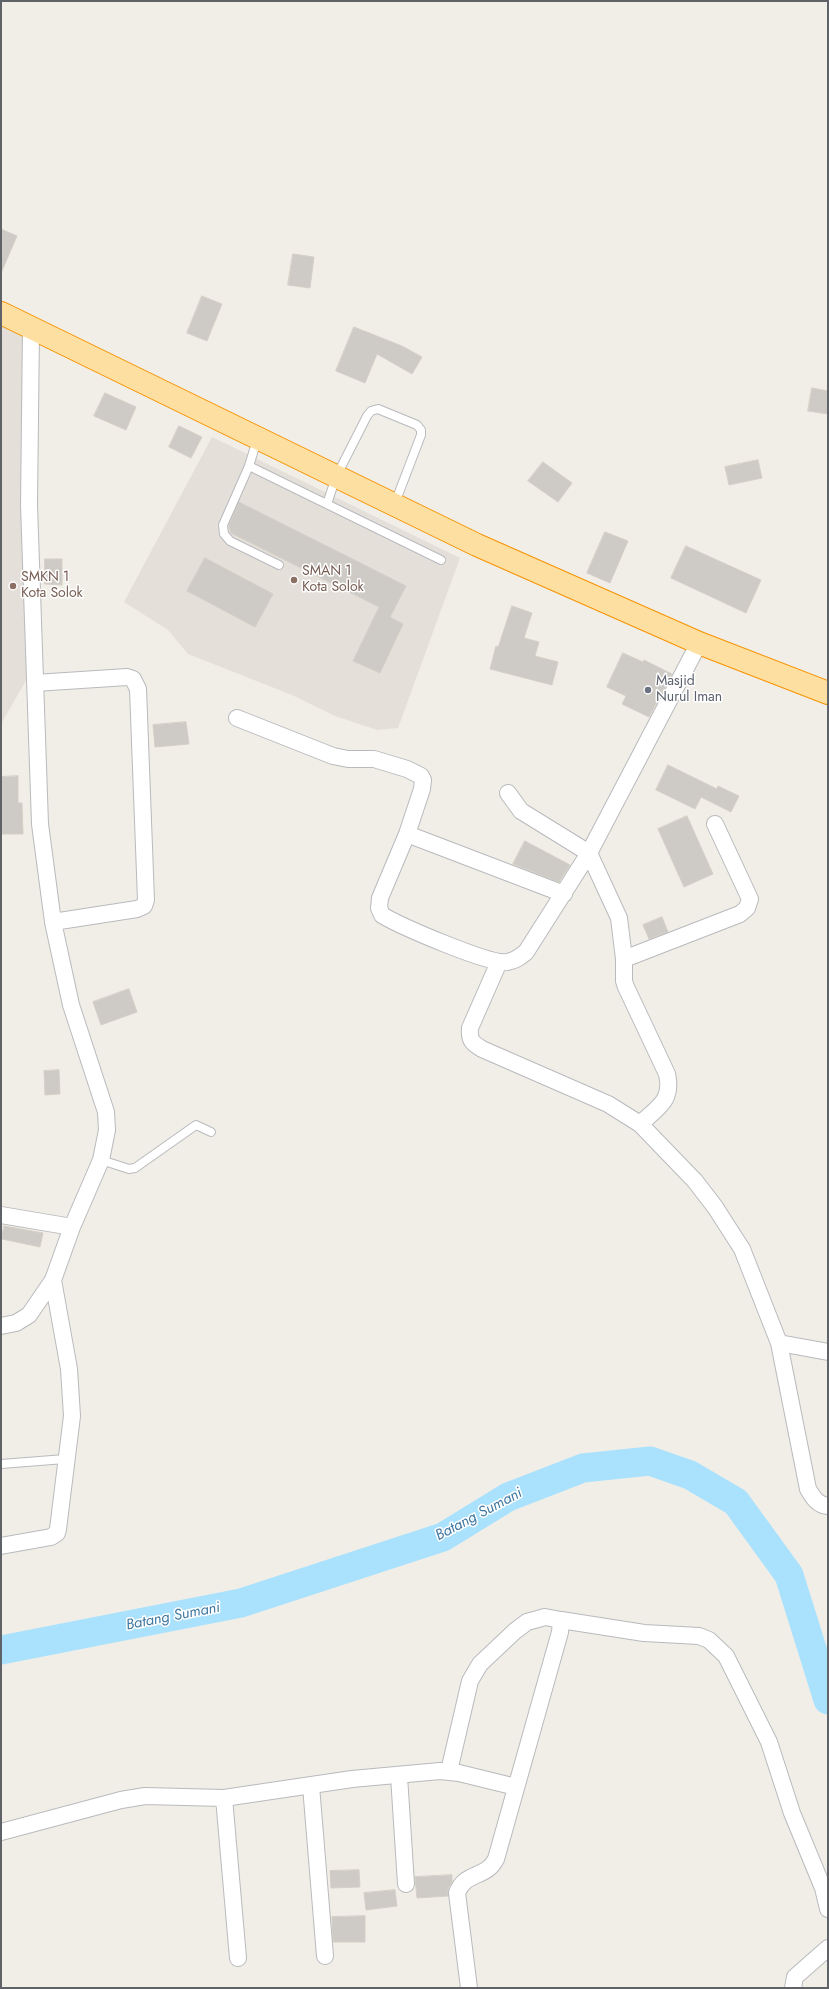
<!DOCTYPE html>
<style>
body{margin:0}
#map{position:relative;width:829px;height:1989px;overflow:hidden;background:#f1eee7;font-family:Jost,sans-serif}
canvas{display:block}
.frame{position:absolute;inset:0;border:2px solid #5f6367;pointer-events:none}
</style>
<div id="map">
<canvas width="829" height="1989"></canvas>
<div class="frame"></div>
</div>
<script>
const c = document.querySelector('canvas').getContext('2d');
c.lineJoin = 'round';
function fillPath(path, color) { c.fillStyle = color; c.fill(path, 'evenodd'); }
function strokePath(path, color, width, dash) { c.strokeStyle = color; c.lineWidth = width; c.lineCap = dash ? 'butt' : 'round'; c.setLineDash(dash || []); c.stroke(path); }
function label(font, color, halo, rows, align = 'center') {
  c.font = font + ' Jost,sans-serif'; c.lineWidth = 3; c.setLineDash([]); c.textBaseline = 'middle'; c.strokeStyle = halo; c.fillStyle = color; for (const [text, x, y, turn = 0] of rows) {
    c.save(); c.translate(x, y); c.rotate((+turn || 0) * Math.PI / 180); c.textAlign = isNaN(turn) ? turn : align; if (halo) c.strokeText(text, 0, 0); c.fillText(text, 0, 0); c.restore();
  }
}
fillPath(new Path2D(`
 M1 322 26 335 21 496 28 677 1 724Z
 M212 437 460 558 398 728 377 730 335 716 292 695 188 654 168 630 124 602Z`), '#e4dfd9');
strokePath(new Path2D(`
 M1 1650 241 1603 443 1537 508 1497 583 1468 650 1461 690 1475 736 1502 789 1575 828 1700`), '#aae2fe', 29);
const building = new Path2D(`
 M1 229 17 236 1 273Z
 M293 254 314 257 310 288 288 285Z
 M202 296 222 304 207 341 187 333Z
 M354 327 402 346 422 357 412 374 377 354 365 383 336 371Z
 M812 388 828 391V414L808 411Z
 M105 393 136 407 126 430 94 416Z
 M179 426 202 437 191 458 169 447Z
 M758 460 762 478 729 485 725 467Z
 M543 462 572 483 558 502 528 481Z
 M239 502 406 586 390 617 403 624 380 673 353 661 379 607 231 533 229 526Z
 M605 532 628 541 610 583 587 573Z
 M686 546 761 580 746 613 671 578Z
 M205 558 273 594 255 627 187 591Z
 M45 559H62V585L45 584Z
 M512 606 532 613 524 638 539 642 535 656 558 662 552 685 490 669 496 646 498 647Z
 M623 653 643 662 644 660 672 674 649 717 622 704 626 696 607 687Z
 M186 722 189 744 155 747 153 725Z
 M668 765 717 789 718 786 739 796 731 812 701 797 695 809 656 790Z
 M18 776V803H22L23 834H1V777Z
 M687 816 713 874 684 887 658 829Z
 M525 841 570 865 559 882 513 864Z
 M662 917 668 932 649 939 643 925Z
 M129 989 137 1012 101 1025 93 1002Z
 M59 1070 60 1094 45 1095 44 1071Z
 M4 1226 43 1233 40 1247 2 1239Z
 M359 1870 360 1887 331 1888 330 1871Z
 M452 1875V1882L448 1889V1896L417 1898 415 1877Z
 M395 1890 397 1906 366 1910 364 1893Z
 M365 1916V1942H333L332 1917Z`);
fillPath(building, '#cecbc6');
strokePath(building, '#d5cfc6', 1);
const service = new Path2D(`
 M257 440 249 466 441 560
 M249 466 223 525 224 534 230 541 279 565
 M327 504 336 477 367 416 371 411 378 409 417 425 421 430V435L395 503
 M101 1160 129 1169 135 1168 196 1125 211 1132
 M1 1464 65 1459`);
const minor = new Path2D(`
 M35 683 127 677 133 679 138 689 146 900 144 906 137 909 53 922
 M237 718 333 756 348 759H374L407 769 421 776 423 780 422 789 407 834 380 898 379 908 382 915C400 926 490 965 507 962 515 961 520 957 526 952L589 853 699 643
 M508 793 521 811 589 853 619 918 624 959V981L626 987 667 1074C673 1101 658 1107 640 1124
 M407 834 564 894
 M624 959 740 914 747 908 750 899 715 824
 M499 962 470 1028C469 1040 472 1043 482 1049L608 1104 640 1124 695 1181 715 1207 742 1249 779 1343 808 1489C813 1497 817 1505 828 1506
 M1 1215 72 1227
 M1 1326 16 1323 29 1315 53 1280 72 1227 101 1160 107 1130 106 1112 71 1005 53 922 40 824 29 505 31 329
 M779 1343 828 1352
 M1 1546 51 1537 57 1533 58 1529 72 1416 69 1369 53 1280
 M561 1620 644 1633 699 1636 709 1640 726 1656 769 1742 792 1813 823 1888 828 1909
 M449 1771 470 1681 480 1664 515 1631 527 1622 545 1617 561 1620 560 1632 496 1859C486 1879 465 1871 457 1893L469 1988
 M399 1776 406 1884
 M311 1786 325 1956
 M224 1798 238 1958
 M1 1832 121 1800 145 1796 224 1798 352 1779 440 1771 459 1773 516 1787
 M793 1988 795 1977 828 1948`);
const trunk = new Path2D(`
 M1 313 477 545 699 643 828 693`);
strokePath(service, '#b8babd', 10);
strokePath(minor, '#b8babd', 18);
strokePath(trunk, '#f69202', 24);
strokePath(service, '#fff', 8);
strokePath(minor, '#fff', 16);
strokePath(trunk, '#fde0a1', 22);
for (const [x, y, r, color] of [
 [294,580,4,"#8d6e63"],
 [13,586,4,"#8d6e63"],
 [648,690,4,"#6b7280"]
]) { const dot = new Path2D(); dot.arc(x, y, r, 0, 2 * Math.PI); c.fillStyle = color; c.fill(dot); strokePath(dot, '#fff', 1.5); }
label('14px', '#785e54', '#fff', [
 ["SMAN 1",302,572],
 ["Kota Solok",302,588],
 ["SMKN 1",21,578],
 ["Kota Solok",21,594]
], 'left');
label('14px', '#5b616d', '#fff', [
 ["Masjid",656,682],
 ["Nurul Iman",656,698]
], 'left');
label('italic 15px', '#3f77a0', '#fff', [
 ["Batang Sumani",479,1515,-28],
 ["Batang Sumani",173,1617,-11]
]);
</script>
